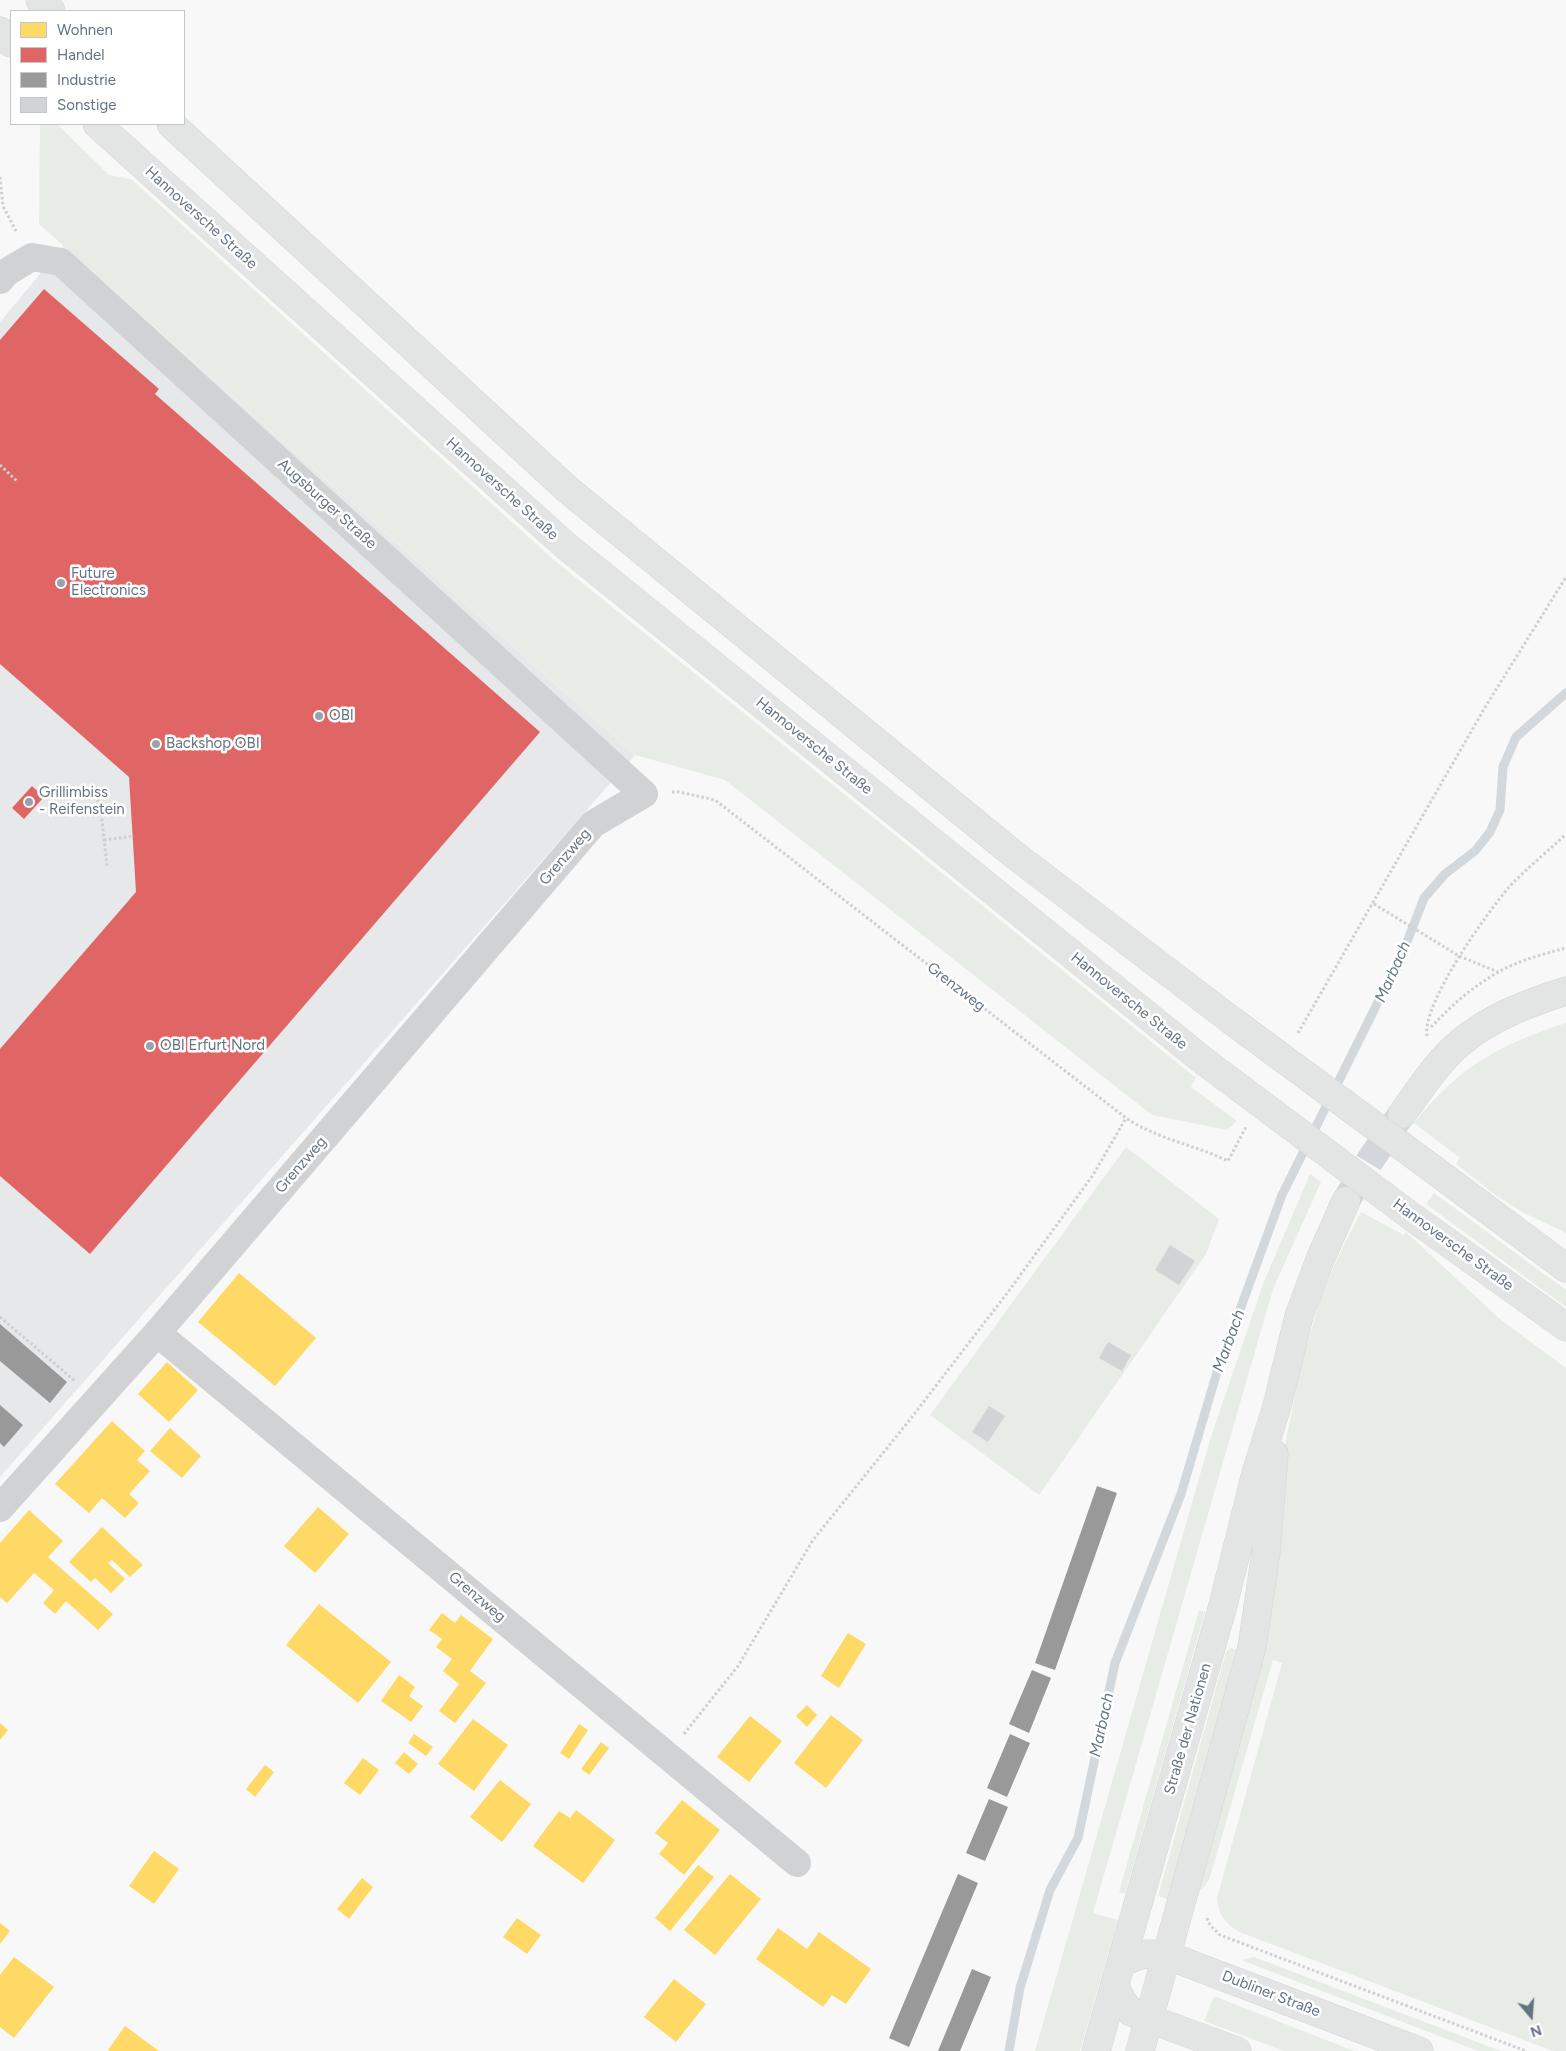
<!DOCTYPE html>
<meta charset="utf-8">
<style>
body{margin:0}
#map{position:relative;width:1566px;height:2051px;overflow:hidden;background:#f8f8f8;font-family:Figtree,sans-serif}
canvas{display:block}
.legend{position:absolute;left:10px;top:10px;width:175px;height:115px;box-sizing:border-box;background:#fff;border:1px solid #c1c7cd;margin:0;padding:6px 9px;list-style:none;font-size:15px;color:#647483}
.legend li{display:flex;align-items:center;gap:10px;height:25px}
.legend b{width:25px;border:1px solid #c1c7cd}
.north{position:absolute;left:1506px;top:1991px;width:50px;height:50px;-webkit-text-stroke:4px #fff;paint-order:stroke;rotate:162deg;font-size:14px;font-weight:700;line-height:20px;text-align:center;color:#647483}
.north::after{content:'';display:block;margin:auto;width:18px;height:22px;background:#647483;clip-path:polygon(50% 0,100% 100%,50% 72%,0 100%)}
</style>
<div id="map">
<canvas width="1566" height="2051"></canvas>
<ul class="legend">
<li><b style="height:14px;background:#ffd966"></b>Wohnen</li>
<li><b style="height:14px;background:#e06666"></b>Handel</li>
<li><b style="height:14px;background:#999"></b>Industrie</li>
<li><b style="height:14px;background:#d2d3d4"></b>Sonstige</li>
</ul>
<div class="north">N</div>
</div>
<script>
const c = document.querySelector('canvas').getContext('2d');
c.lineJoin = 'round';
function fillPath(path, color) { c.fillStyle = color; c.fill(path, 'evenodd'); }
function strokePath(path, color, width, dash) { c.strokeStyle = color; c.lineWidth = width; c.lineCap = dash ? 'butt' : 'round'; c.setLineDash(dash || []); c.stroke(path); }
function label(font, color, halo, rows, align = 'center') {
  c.font = font + ' Figtree,sans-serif'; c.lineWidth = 5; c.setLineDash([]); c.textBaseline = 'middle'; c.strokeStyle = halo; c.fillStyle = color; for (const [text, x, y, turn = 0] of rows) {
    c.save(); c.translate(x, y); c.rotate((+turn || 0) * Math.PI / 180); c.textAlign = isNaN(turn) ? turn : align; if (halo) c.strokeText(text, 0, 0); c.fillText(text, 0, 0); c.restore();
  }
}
fillPath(new Path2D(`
 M63 246 635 755 0 1477V322Z`), '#e7e8e9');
fillPath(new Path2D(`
 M40 124H57L109 175 131 179 554 560 1196 1078 1191 1087 1237 1121 1227 1130 1152 1115 725 780 635 755 39 224Z
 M1566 1023V1233L1522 1212 1497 1196 1456 1164 1460 1158 1414 1123C1460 1066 1498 1045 1566 1023Z
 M1126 1147 1219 1219 1206 1254 1039 1495 930 1415Z
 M1310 1174 1321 1182 1273 1289 1093 1913 1118 1920 1080 2051H1035L1210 1440 1263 1284Z
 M1434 1193 1566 1290V1307L1426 1204Z
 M1361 1212 1404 1235 1406 1232 1501 1320 1566 1368V2051H1553L1242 1933C1226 1925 1219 1916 1217 1898L1282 1663 1273 1660 1210 1877 1205 1886 1196 1894 1301 1365 1320 1301 1335 1263Z
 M1199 1610 1205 1612 1125 1894 1119 1892Z
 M1231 1648 1238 1650 1168 1899 1158 1896 1226 1652Z
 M1254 1957 1501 2051H1478L1241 1960Z
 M1214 1996 1344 2047 1355 2051H1284L1204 2021Z`), '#e8ece6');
fillPath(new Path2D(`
 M239 1273 316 1338 275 1386 198 1322Z
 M167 1362 198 1390 169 1422 138 1394Z
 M112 1421 145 1451 137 1460 150 1471 129 1494 139 1503 125 1518 102 1498 89 1513 55 1484Z
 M170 1428 201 1456 182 1478 150 1451Z
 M318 1507 349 1534 315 1573 284 1546Z
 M29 1510 63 1541 48 1557 113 1614 98 1630 66 1601 55 1614 43 1603 54 1590 34 1573 7 1603 0 1597V1543Z
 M102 1527 143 1565 130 1577 112 1560 108 1563 125 1579 111 1593 95 1578 91 1582 69 1562Z
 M319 1604 391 1662 358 1703 286 1645Z
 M442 1613 455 1623 461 1615 493 1639 470 1671 486 1683 455 1723 439 1711 459 1684 443 1671 452 1659 436 1647 442 1639 429 1630Z
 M848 1633 866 1644 839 1688 821 1676Z
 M399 1675 415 1687 409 1696 423 1706 411 1722 381 1701Z
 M807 1705 817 1715 807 1727 796 1716Z
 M831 1715 863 1740 826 1788 794 1763Z
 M750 1716 782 1741 749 1782 717 1757Z
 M473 1719 508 1745 474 1791 438 1764Z
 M0 1723 8 1730 0 1740Z
 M579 1724 588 1730 569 1759 560 1753Z
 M414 1734 433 1747 426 1756 408 1743Z
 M601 1742 609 1748 589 1775 581 1769Z
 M404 1752 418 1764 409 1774 395 1763Z
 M363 1758 379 1770 360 1795 344 1783Z
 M265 1765 274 1772 255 1797 246 1789Z
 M500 1780 531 1804 502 1842 470 1817Z
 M682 1800 720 1830 684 1875 659 1854 668 1843 655 1833Z
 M576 1810 615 1840 583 1883 533 1846 559 1811 570 1818Z
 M154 1851 179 1869 154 1904 129 1886Z
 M698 1865 714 1877 670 1931 655 1918Z
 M730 1874 761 1899 715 1955 684 1930Z
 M362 1878 373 1887 349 1919 337 1909Z
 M517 1918 541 1935 527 1954 503 1937Z
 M0 1923 10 1931 0 1944Z
 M778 1928 807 1949 819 1932 871 1969 846 2004 832 1995 823 2007 756 1959Z
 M14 1957 54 1987 14 2038 0 2027V1975Z
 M674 1979 706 2004 676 2042 644 2017Z
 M125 2026 159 2051H109L108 2050Z`), '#ffd966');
fillPath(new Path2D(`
 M44 289 159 389 155 394 540 732 90 1254 0 1176V1049L136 892 129 777 0 664V340Z
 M32 786 44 797 24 819 12 808Z`), '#e06666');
fillPath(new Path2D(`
 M0 1324 67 1382 50 1403 0 1361Z
 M0 1405 23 1425 4 1447 0 1443Z
 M1097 1486 1117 1493 1055 1670 1035 1663Z
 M1032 1670 1051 1678 1029 1733 1009 1724Z
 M1010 1734 1030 1743 1007 1797 987 1788Z
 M989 1799 1008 1807 985 1861 966 1853Z
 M958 1874 978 1883 909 2047 889 2038Z
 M972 1969 991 1977 960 2051H938Z`), '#999');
strokePath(new Path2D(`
 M1009 2051 1020 1988 1050 1890 1078 1838 1115 1663 1181 1494 1217 1372 1282 1195 1384 990 1397 968 1424 898 1445 874 1475 851 1490 832 1500 810 1503 767 1516 737 1566 693`), '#d2d8dc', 9);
fillPath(new Path2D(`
 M1170 1245 1195 1261 1179 1285 1155 1270Z
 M1108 1342 1131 1355 1122 1371 1099 1358Z
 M989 1406 1005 1416 988 1442 972 1432Z`), '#d2d3d4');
strokePath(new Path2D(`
 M1347 1199 1369 1162 1401 1115`), '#d3d7db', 28, [28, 14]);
const secondary = new Path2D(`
 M1402 1114C1420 1090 1437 1062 1460 1043 1491 1017 1528 1003 1566 991
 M1121 1964C1138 1953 1147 1953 1166 1955L1419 2051
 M1115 1986 1122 2001 1131 2012 1237 2051
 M1096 2051 1222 1609 1256 1473 1277 1406 1299 1316 1321 1257 1346 1201
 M1140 2051 1252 1647 1266 1552 1274 1454`);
const highway = new Path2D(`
 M40 0 51 11
 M0 31 11 43
 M97 124 566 546 1205 1062
 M171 124 567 489 1012 853 1231 1020
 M1445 1178 1566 1268
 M1415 1219 1566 1327`);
strokePath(secondary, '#d4d5d7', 29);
strokePath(highway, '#d5d6d6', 29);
strokePath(new Path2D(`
 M0 177 3 206 17 233
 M0 465 18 482
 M672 792H679L715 800 1126 1118C1157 1139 1195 1145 1228 1161L1246 1127
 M94 796 100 803 107 866
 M104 840 134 836
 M1374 904 1459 956 1498 972
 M1431 1027C1451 1006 1472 987 1497 973 1517 961 1543 954 1566 948
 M1298 1033 1484 709 1566 577
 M1427 1036C1422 1003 1487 913 1509 887 1526 869 1547 852 1565 835
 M0 1317 75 1381
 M684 1734 738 1666 813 1540 912 1417 1008 1292 1093 1175 1126 1118
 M1207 1918 1210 1925 1220 1935 1526 2051`), '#cecfcf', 3, [2.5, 2.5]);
strokePath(new Path2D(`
 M0 280 7 272 32 257 61 262 644 794 593 824 157 1333 0 1508
 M157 1333 797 1863`), '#d0d2d3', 28);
strokePath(secondary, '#e3e4e4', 28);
strokePath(highway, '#e3e4e4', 28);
const highwayBridge = new Path2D(`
 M1231 1020 1445 1178
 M1205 1062 1415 1219`);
strokePath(highwayBridge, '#d5d6d6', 29, []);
strokePath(highwayBridge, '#e3e4e4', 28);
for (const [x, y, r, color] of [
 [61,583,5,"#98a2ac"],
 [319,716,5,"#98a2ac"],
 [156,744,5,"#98a2ac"],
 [29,802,5,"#98a2ac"],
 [150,1046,5,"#98a2ac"]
]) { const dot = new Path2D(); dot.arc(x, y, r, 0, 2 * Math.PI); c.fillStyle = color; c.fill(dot); strokePath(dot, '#fff', 2); }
label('15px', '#647483', '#fff', [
 ["Hannoversche Straße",201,218,42],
 ["Hannoversche Straße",502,489,42],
 ["Augsburger Straße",327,504,42],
 ["Hannoversche Straße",814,746,39],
 ["Grenzweg",565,857,-49],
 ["Grenzweg",956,987,38],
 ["Hannoversche Straße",1129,1001,39],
 ["Grenzweg",301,1165,-49],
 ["Hannoversche Straße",1453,1245,36],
 ["Grenzweg",477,1597,40],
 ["Straße der Nationen",1188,1729,-74],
 ["Dubliner Straße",1271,1994,21]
]);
label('15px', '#647483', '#fff', [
 ["Future",71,574],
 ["Electronics",71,591],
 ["OBI",329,716],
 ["Backshop OBI",166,744],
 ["Grillimbiss",39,793],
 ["- Reifenstein",39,810],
 ["OBI Erfurt Nord",160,1046]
], 'left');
label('italic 16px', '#647a83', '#fff', [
 ["Marbach",1393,972,-66],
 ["Marbach",1229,1341,-70],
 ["Marbach",1102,1725,-78]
]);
</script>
